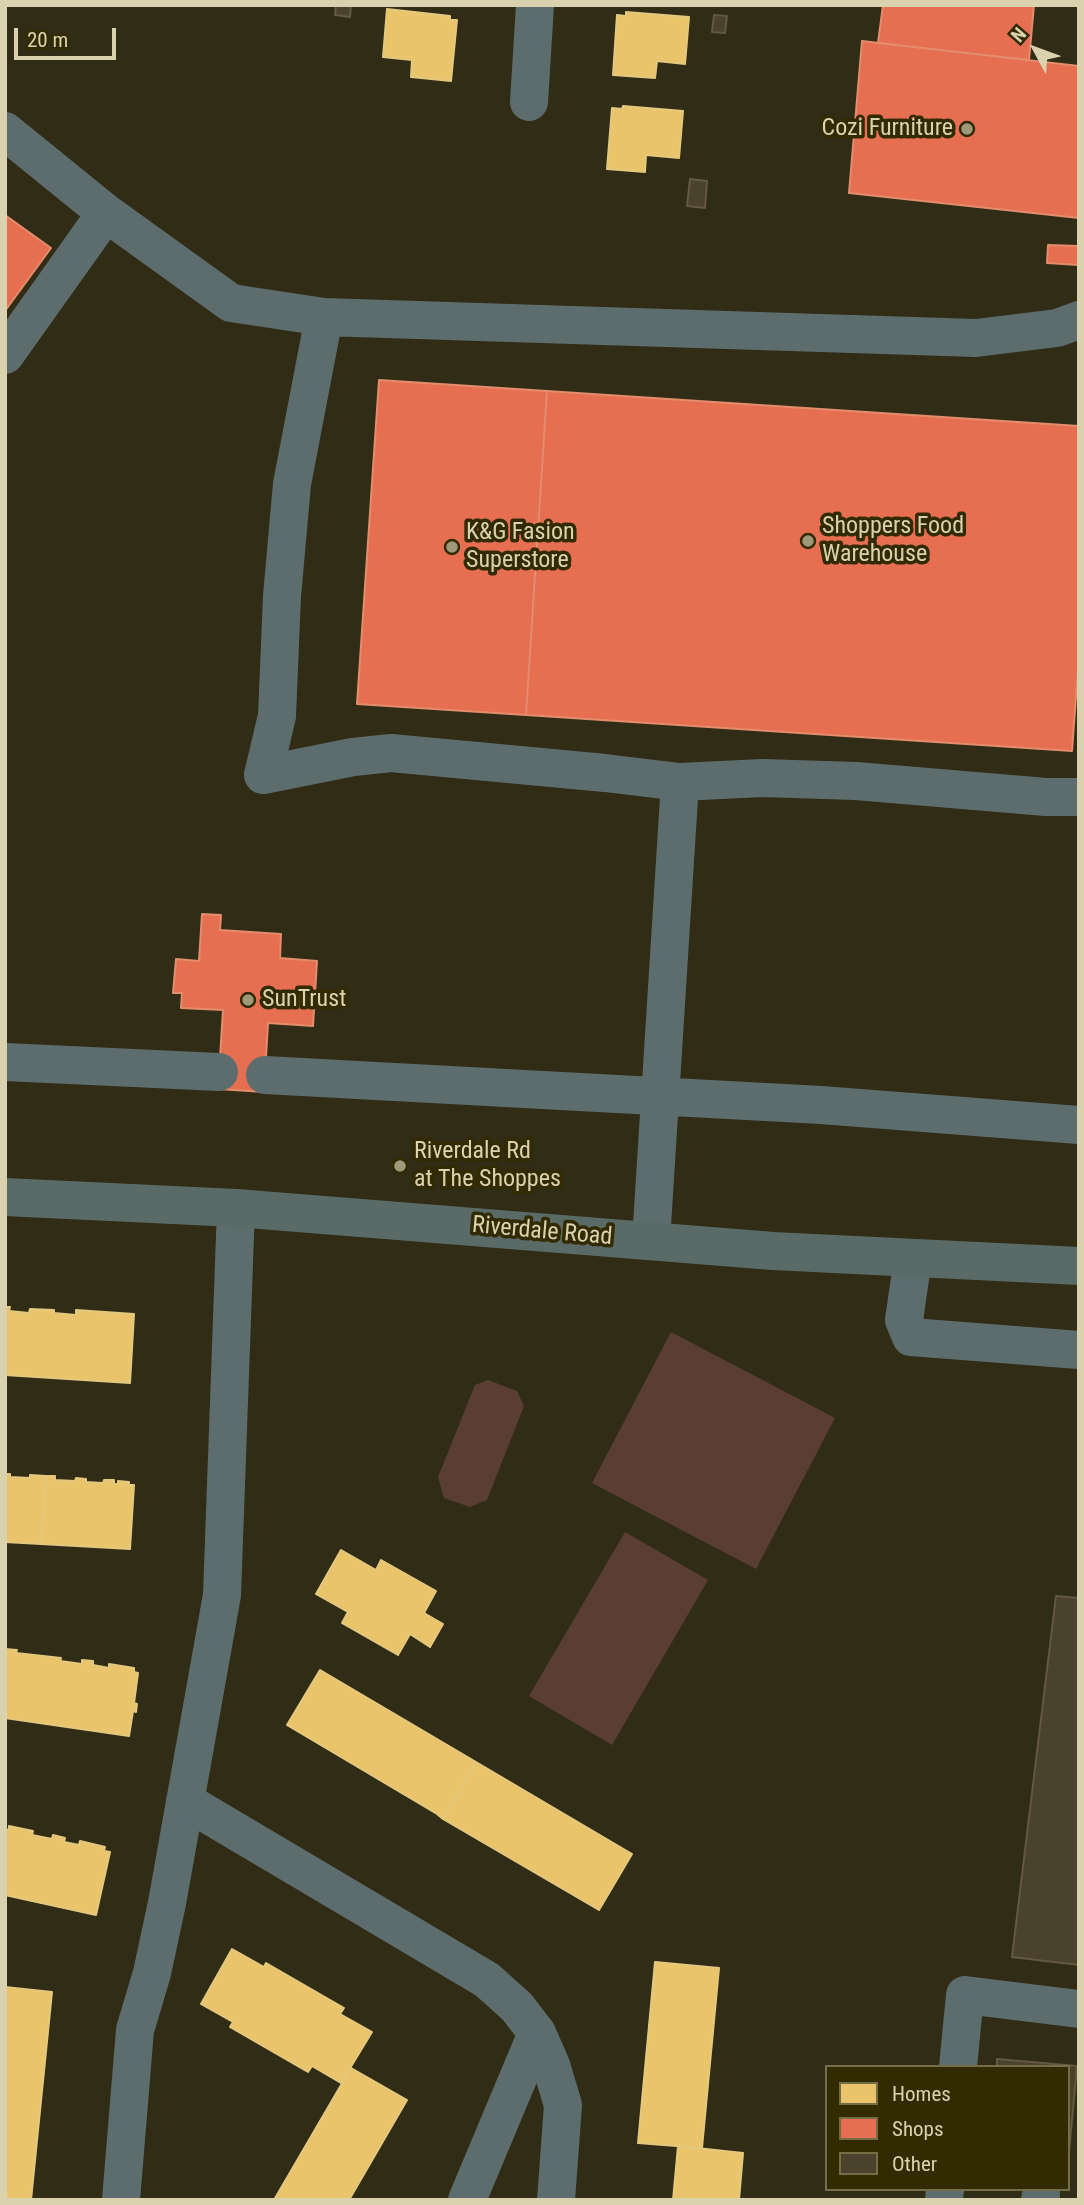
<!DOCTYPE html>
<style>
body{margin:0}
#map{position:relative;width:1084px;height:2205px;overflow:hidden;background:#312c16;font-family:"Roboto Condensed",sans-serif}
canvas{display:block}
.frame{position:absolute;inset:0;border:7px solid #dad2ae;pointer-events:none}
.legend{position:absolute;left:825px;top:2065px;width:245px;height:126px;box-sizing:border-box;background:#322a00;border:2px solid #756d46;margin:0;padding:9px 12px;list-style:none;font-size:21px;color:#dad2ae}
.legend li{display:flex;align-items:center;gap:14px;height:35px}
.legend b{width:35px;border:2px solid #756d46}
.north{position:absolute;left:1000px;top:14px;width:70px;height:70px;-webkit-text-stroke:5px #322a00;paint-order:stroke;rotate:311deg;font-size:19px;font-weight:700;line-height:28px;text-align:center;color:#dad2ae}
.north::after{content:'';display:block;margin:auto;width:24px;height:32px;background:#dad2ae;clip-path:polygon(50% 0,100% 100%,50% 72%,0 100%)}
.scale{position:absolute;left:14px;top:28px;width:102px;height:32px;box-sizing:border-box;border:4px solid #dad2ae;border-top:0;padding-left:9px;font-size:21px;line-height:24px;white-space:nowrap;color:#dad2ae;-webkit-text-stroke:5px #322a00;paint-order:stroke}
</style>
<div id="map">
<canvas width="1084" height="2205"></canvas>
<div class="frame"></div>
<ul class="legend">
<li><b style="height:19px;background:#e9c46a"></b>Homes</li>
<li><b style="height:19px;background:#e76f51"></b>Shops</li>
<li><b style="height:19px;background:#4b422d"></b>Other</li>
</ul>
<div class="north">N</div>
<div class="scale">20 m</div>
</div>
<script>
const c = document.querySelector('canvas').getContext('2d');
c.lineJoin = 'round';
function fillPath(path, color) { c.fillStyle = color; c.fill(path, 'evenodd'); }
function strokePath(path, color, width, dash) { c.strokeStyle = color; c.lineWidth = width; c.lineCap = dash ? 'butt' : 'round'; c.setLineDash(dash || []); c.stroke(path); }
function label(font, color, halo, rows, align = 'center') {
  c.font = font + ' "Roboto Condensed",sans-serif'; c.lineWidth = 7; c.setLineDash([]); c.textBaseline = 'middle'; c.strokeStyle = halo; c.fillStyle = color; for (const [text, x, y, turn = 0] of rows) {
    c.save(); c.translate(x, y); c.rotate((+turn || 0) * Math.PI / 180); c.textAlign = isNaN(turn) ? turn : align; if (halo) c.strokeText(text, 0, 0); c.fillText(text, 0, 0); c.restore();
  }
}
fillPath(new Path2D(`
 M671 1332 835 1418 756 1569 592 1483Z
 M488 1380 517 1391 524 1406 487 1500 470 1507 444 1498 438 1477 475 1385Z
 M625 1532 708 1580 612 1745 529 1696Z`), '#5b3e33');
const homes = new Path2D(`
 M387 9 450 16V20H457L451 81 411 77 412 60 383 57Z
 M626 12 689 17 685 64 657 61 655 78 613 75 617 15 626 16Z
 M623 106 683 111 679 158 646 155 645 172 607 169 612 108 622 109Z
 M5 1307H10L9 1311 29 1313 30 1309 54 1310V1313L76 1315V1310L134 1314 130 1383 5 1375Z
 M5 1474H10V1477L30 1478V1475L46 1476 41 1544 5 1542Z
 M46 1476H55V1480L75 1481 76 1478 86 1479V1482L103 1483 104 1480H114V1484H118V1481L129 1482V1485H134L130 1549 41 1544Z
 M341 1550 376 1570 381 1560 436 1591 424 1613 443 1624 430 1647 410 1634 398 1655 342 1623 348 1612 316 1594Z
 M5 1649 17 1650 16 1653 61 1658 60 1661 82 1664V1660L93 1661V1665L109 1668V1664L134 1668V1672L138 1673 134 1703 137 1704 136 1712 133 1711 129 1736 5 1718Z
 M320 1670 476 1762 443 1819 437 1814 287 1725Z
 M476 1762 632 1854 599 1910 443 1819Z
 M9 1826 33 1831 32 1835 52 1839 53 1835 65 1838 64 1842 79 1845 80 1841 105 1847 104 1851 110 1852 96 1915 5 1895V1829L9 1830Z
 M232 1949 264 1967 266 1963 344 2008 340 2014 372 2032 341 2083 312 2066 308 2072 230 2027 233 2022 201 2004Z
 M655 1962 719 1968 702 2148 638 2143Z
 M5 1987 52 1992 31 2200H5Z
 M351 2068 407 2100 349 2200H274Z
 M678 2146 743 2153 739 2200H673Z`);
fillPath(homes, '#e9c46a');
strokePath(homes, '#e4c87e', 2);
const shops = new Path2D(`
 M883 5H1034L1029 60 878 43Z
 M862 41 1079 66V218L849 193Z
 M5 215 51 248 5 311Z
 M1048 245 1079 246V265L1047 263Z
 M379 380 547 391 526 715 357 704Z
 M547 391 1079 426V656L1072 751 526 715Z
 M202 914 221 915 220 930 281 934 280 958 317 961 313 1026 268 1023 264 1092 218 1089 223 1010 181 1008 182 993H173L176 959 199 961Z`);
fillPath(shops, '#e76f51');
strokePath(shops, '#e38d6d', 2);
const building = new Path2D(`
 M336 5H351L350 17 335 15Z
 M714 15 727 16 725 33 712 32Z
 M690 179 707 181 705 208 687 206Z
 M1056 1596 1079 1598V1965L1012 1957Z
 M997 2059 1077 2066 1068 2163V2067H997Z`);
fillPath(building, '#4b422d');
strokePath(building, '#635942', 2);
strokePath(new Path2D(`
 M529 102 535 5
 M5 131 106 213
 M324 317 292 484 282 596 277 716 263 775 353 757 391 753 605 773 680 782 762 778 856 781 1046 797H1079
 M5 355 106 213 231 303 324 317 976 338 1057 328 1079 320
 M5 1062 219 1072
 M265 1075 821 1105 1079 1125
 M651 1241 680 782
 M913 1258 904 1320 911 1337 1079 1350
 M185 1801 487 1980 517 2007 537 2033 551 2065 563 2105 556 2200
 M958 2067 965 1995 1079 2009
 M121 2200 135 2030 152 1973 167 1903 222 1595 236 1208
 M467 2200 537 2033
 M944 2200 945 2189
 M1040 2200 1041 2195`), '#5d6d6e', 38);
strokePath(new Path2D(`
 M5 1197 236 1208 773 1251 1079 1266`), '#5a6b67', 38);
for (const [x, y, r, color] of [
 [967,129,7,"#9f9879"],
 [808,541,7,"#9f9879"],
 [452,547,7,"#9f9879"],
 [248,1000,7,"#9f9879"],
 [400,1166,7,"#9f9879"]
]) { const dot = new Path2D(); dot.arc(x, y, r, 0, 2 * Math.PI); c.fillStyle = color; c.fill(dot); strokePath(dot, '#322a00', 2.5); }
label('24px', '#dad2ae', '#322a00', [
 ["Cozi Furniture",953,129,"right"],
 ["Shoppers Food",822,527],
 ["Warehouse",822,555],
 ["K&G Fasion",466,533],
 ["Superstore",466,561],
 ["SunTrust",262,1000],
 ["Riverdale Rd",414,1152],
 ["at The Shoppes",414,1180]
], 'left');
label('24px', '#dad2ae', '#322a00', [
 ["Riverdale Road",542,1232,5]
]);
</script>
